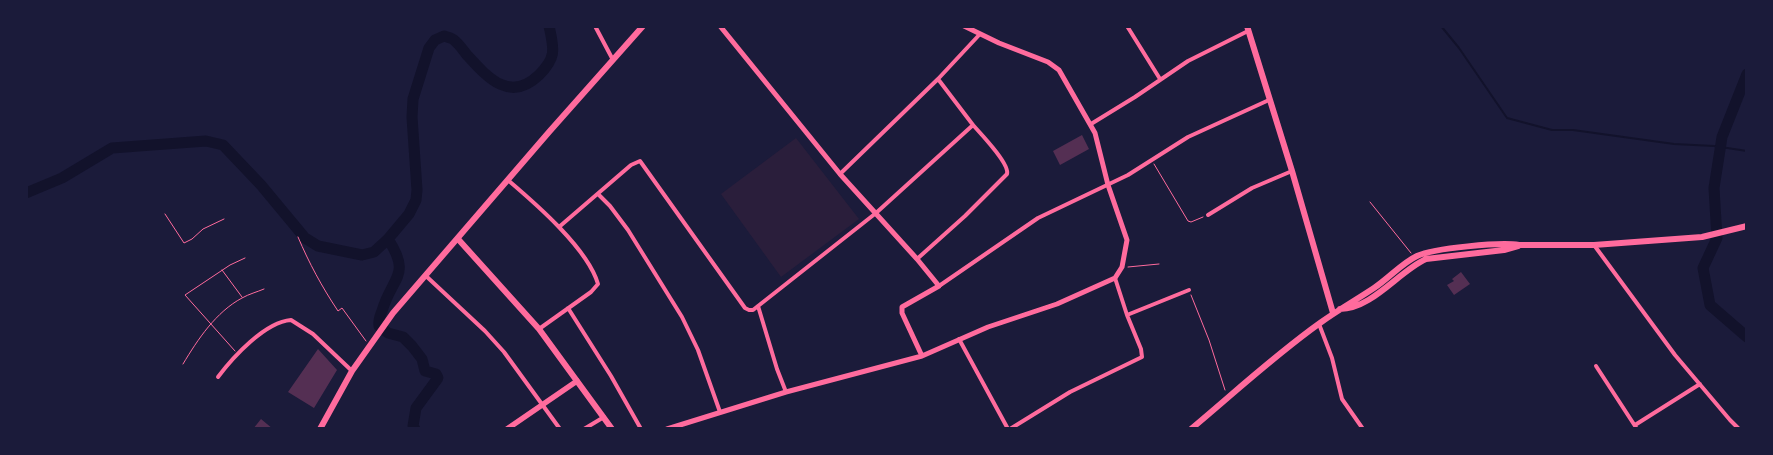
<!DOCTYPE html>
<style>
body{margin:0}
#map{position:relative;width:1773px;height:455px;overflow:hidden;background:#1b1b3a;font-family:"Titillium Web",sans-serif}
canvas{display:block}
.frame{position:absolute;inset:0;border:28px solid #1b1b3a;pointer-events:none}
</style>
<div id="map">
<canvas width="1773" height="455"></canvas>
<div class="frame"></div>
</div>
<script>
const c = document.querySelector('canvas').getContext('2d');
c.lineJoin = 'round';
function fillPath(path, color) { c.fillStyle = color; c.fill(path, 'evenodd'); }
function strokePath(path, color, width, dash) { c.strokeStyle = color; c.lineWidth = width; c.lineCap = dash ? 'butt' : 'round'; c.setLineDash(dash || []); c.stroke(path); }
fillPath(new Path2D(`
 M796 138 859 219 781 277 721 194Z`), '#2a1e3b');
strokePath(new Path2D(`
 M1441 26 1459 48 1507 118 1552 130H1573L1674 144 1714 146 1747 151`), '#12122b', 2);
strokePath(new Path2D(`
 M1747 74 1722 137 1714 188 1717 238 1703 268 1710 305 1747 337
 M26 193 62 178 112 148 206 141 223 145 261 185 305 238 318 246 362 255 374 252 388 239 409 214 416 200 417 190 412 117 413 99 429 48 435 40 444 36C447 37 452 38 454 40 459 44 463 50 467 55 488 78 510 103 539 75 557 57 554 49 549 26
 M388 239C412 276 392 276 382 311 380 316 378 320 379 326L388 333 403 337 412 346 422 359 425 371 436 374 438 378 416 408 413 426 415 429`), '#12122b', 11);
fillPath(new Path2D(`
 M1082 135 1089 149 1060 165 1053 151Z
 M1461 272 1470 284 1454 295 1447 285 1454 281 1452 279Z
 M318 349 337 370 314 408 288 392Z
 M261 419 273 429H253Z`), '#542f53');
strokePath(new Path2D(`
 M1154 164 1188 221 1191 222 1203 217
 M1370 202 1411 253
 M165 214 184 243 192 239 203 229 224 219
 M298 237C309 263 322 287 338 311L342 308 366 341
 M1128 267 1159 264
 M222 270 242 297
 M1191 295 1209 340 1225 390
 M235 351 185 295 230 265 245 258
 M183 364C198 339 216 312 242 298 249 294 257 292 264 289`), '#ff6b9d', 1);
strokePath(new Path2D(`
 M595 26 613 60
 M1127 26 1160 79
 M1091 124 1135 97 1188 61 1248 31
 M840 174 938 79 980 34
 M509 181C536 204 588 249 598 284L591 292 539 329
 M598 194 610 206 628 230 682 317 698 350 720 412
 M1208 215 1252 188 1292 171
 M559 227 631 165 640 161 745 308 749 310H753L876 213 973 125 938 79
 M1594 245 1675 355 1730 420 1739 429
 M917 259 965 216 1007 174C1010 164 981 134 973 125
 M426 276 485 331 504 352 560 429
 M939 286 1038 218 1128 175 1188 137 1269 100
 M758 306 777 369 786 392
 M568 308 611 376 641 429
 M1127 315 1189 290
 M1319 324 1332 358 1342 399 1363 429
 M959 339 1008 429
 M1596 366 1637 429
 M218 377C233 357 265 322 291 320L313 334 352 371
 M1635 425 1700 384
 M584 429 604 417
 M1010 429 1070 392 1142 357 1141 349 1127 315 1115 278`), '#ff6b9d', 4);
strokePath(new Path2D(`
 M720 26 840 174 917 259 939 286 902 307V313L922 356
 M667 429 786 392 922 356 988 327 1057 304 1115 278 1122 267 1127 240 1108 185 1095 133 1059 70 1048 62 999 43 964 26`), '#ff6b9d', 5);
strokePath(new Path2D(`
 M507 429 577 381`), '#ff6b9d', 5.5);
strokePath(new Path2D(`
 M1247 26 1292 171 1333 313
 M458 239 539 329 612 429`), '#ff6b9d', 6);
strokePath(new Path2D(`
 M1340 309C1372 309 1399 271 1426 259L1504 250 1518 246
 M320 429 352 371 393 313 549 132 643 26
 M1191 429C1234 393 1275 355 1320 323 1338 310 1356 300 1374 288 1389 278 1402 263 1417 256 1434 248 1501 242 1519 245H1594L1702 237 1747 226`), '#ff6b9d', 6);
</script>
